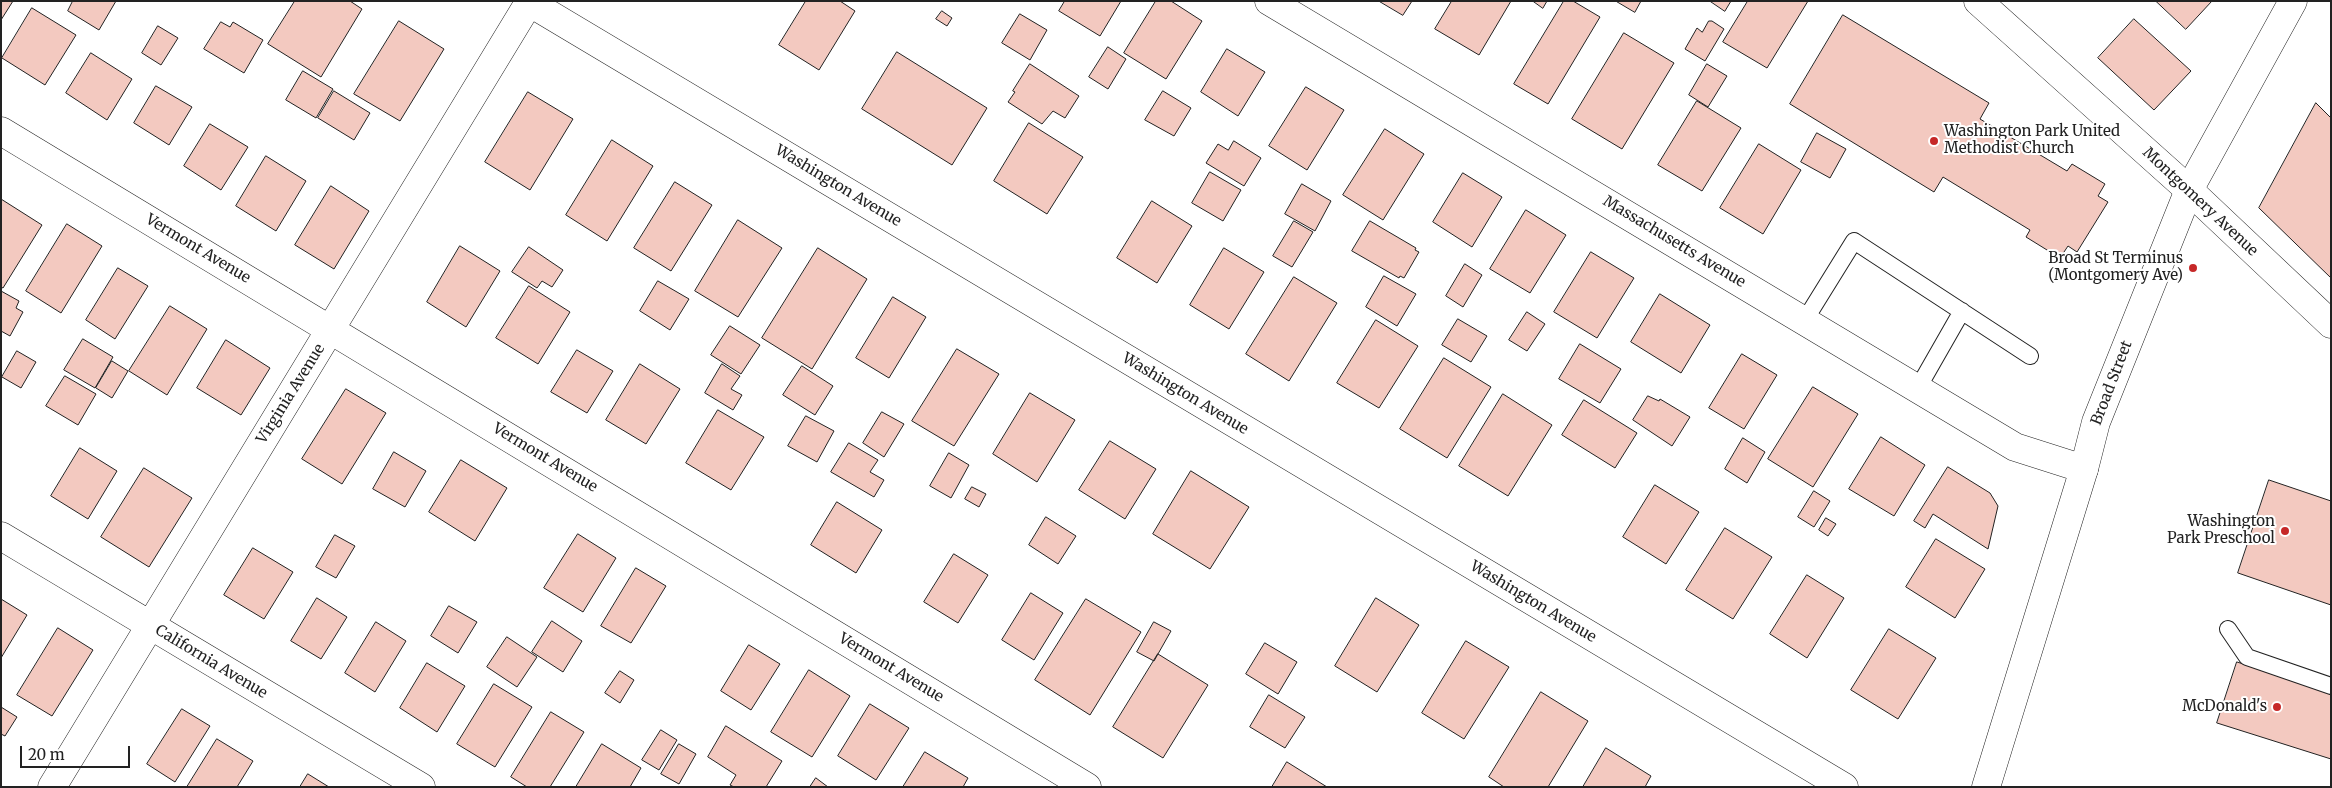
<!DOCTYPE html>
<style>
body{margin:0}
#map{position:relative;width:2332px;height:788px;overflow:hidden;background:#fff;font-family:Merriweather,serif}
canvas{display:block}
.frame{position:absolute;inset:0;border:2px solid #222;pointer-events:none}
.scale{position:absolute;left:20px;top:746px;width:110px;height:22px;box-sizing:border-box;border:2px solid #222;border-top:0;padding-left:6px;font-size:15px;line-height:18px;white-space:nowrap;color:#222;-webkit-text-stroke:4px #fff;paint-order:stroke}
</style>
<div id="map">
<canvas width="2332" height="788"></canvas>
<div class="frame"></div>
<div class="scale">20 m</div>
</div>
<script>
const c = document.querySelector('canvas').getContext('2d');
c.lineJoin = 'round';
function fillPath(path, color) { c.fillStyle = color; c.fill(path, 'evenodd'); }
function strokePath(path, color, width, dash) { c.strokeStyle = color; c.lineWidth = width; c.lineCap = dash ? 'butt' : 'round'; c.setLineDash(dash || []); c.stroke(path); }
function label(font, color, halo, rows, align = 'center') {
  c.font = font + ' Merriweather,serif'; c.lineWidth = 4; c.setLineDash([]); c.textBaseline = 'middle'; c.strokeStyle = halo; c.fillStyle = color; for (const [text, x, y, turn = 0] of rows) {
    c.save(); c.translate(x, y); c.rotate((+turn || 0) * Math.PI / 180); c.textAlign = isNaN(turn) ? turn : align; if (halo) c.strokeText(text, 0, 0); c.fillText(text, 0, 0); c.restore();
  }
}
const building = new Path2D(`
 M1 1H13L1 20Z
 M73 1H116L99 30 68 11Z
 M295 1H350L362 9 321 77 268 44Z
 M806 1H840L855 11 819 70 779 45Z
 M1065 1H1121L1100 36 1059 11Z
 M1156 1H1171L1202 21 1166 79 1124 53Z
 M1379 1H1412L1403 15Z
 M1452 1H1511L1479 55 1435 29Z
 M1533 1H1547L1543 8Z
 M1564 1H1573L1600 17 1548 104 1514 84Z
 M1616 1H1641L1635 12Z
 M1710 1H1731L1725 11Z
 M1748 1H1808L1767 68 1723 42Z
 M2156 1H2212L2186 29Z
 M32 8 76 35 45 85 2 58Z
 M942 11 952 18 947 26 936 19Z
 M1020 14 1047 30 1030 60 1002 43Z
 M1843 15 1989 103 1980 119 2067 171 2072 164 2105 184 2098 196 2108 202 2077 252 2068 246 2060 258 2026 237 2030 230 1943 177 1934 192 1790 104Z
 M2134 19 2191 71 2154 110 2098 58Z
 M399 21 444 49 400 121 354 94Z
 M1709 21H1712L1724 29 1705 61 1685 49 1697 28 1702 32Z
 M221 22 230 27 233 22 263 40 244 73 204 49Z
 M158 26 178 38 161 65 142 53Z
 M1624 33 1674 63 1622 149 1572 119Z
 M1108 47 1126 59 1108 89 1089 77Z
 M1227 49 1265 72 1238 116 1201 92Z
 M897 52 987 108 952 165 862 109Z
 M91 53 132 79 107 120 66 93Z
 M1030 64 1079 96 1065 118 1053 111 1042 124 1008 102 1015 92 1013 91Z
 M1707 64 1727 76 1708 107 1689 95Z
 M303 71 333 89 316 118 286 100Z
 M156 86 192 107 169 145 134 123Z
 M1306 87 1344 110 1307 170 1269 146Z
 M334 91 370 113 354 140 318 118Z
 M1163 91 1191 108 1174 136 1145 120Z
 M528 92 573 119 530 190 485 162Z
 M1697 101 1741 128 1702 191 1658 165Z
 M2316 103 2331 118V278L2259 208Z
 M1029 123 1083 157 1047 214 994 181Z
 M210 124 248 147 221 190 184 166Z
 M1385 129 1424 154 1383 220 1343 195Z
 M1817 133 1846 149 1830 178 1801 162Z
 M612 140 653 166 607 241 566 215Z
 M1234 141 1261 158 1244 186 1206 163 1218 144 1228 150Z
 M1759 144 1801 170 1763 234 1720 208Z
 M266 156 306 181 276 231 236 206Z
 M1210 172 1241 190 1223 221 1192 203Z
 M1463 173 1502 197 1472 247 1433 222Z
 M675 182 712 205 671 271 634 248Z
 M1302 184 1331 201 1315 231 1285 214Z
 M331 186 369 211 334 269 295 245Z
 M1 199 42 225 3 288 1 287Z
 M1152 201 1192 226 1157 283 1117 258Z
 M1526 210 1566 235 1530 293 1490 269Z
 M738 220 782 248 738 317 695 291Z
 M1294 221 1313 232 1292 267 1273 256Z
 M1370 221 1416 248 1415 250 1419 252 1404 278 1400 276 1399 278 1352 251Z
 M67 224 102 246 61 313 26 291Z
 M460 246 500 271 466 327 427 302Z
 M529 247 563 270 552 287 542 281 537 288 512 272Z
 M818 248 867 279 812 369 762 338Z
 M1224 248 1264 272 1229 329 1190 305Z
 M1591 252 1634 278 1597 338 1554 312Z
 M1465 264 1482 275 1463 307 1446 296Z
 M118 268 148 286 115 339 86 320Z
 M1384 276 1416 294 1397 326 1366 307Z
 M1294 277 1337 303 1289 381 1246 354Z
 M658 281 689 299 670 330 640 311Z
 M529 286 570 312 538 364 496 338Z
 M1 291 19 301 16 308 23 312 10 336 1 331Z
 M1660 294 1710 325 1681 373 1631 342Z
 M893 297 926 317 889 378 856 358Z
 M170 306 207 329 167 395 129 371Z
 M1527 312 1545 324 1527 351 1509 340Z
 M1458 319 1487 336 1471 362 1442 345Z
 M1376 320 1418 346 1379 408 1337 383Z
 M730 326 760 345 741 374 711 355Z
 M83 339 113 357 95 388 64 370Z
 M226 340 270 368 241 415 197 388Z
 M1580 344 1621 369 1600 403 1559 379Z
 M957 349 999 374 954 446 912 421Z
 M577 350 613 371 587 413 551 392Z
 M17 351 36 362 21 388 2 377Z
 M1742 354 1777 375 1744 429 1709 408Z
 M1444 358 1491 387 1447 458 1400 429Z
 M112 361 128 371 112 398 96 388Z
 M640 364 680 389 646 444 606 420Z
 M722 364 740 376 731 389 742 395 733 410 705 393Z
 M802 366 833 386 815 415 783 395Z
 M65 376 96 394 78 425 46 406Z
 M1813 387 1858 414 1813 487 1768 459Z
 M346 389 386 413 342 484 302 459Z
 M1030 393 1075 420 1037 482 993 454Z
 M1503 394 1552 425 1508 496 1459 466Z
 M1648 396 1659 401 1660 399 1690 417 1672 446 1633 420Z
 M1584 400 1637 433 1615 468 1562 435Z
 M718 410 764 437 731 490 686 463Z
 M882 412 904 424 884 457 863 443Z
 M806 416 834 431 817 462 788 446Z
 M1881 437 1925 465 1894 516 1849 489Z
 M1743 438 1765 452 1747 483 1725 469Z
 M1110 441 1156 469 1125 519 1079 490Z
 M849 443 878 460 870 472 884 480 874 497 831 472Z
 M80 448 117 471 88 519 51 496Z
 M394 452 426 471 405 507 373 489Z
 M949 453 969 465 951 498 930 486Z
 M461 460 507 488 475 541 429 512Z
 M1948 467 1990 493 1998 506 1988 549 1933 514 1925 528 1914 521Z
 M144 468 192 498 149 567 101 537Z
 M1191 471 1249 507 1210 569 1153 534Z
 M2269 480 2331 501V605L2238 573Z
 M1655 485 1699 512 1666 564 1623 537Z
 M972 487 986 494 979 507 965 499Z
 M1814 491 1830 501 1814 527 1798 517Z
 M837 502 882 530 856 573 811 545Z
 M1046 517 1076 536 1058 564 1029 545Z
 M1826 518 1836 524 1828 536 1819 530Z
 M1725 528 1772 557 1733 619 1686 590Z
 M578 534 616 558 583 612 544 588Z
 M335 535 355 546 336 578 316 567Z
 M1936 539 1985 569 1955 618 1906 587Z
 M253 548 293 572 264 619 224 595Z
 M954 554 988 575 958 623 924 602Z
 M636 568 666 586 631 643 601 626Z
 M1807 575 1844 598 1807 658 1770 634Z
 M1031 593 1063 613 1034 660 1002 640Z
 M317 598 347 617 321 659 291 641Z
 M1376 598 1419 625 1377 692 1335 666Z
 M1 599 27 615 1 658Z
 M1086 599 1141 632 1090 715 1035 680Z
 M449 606 477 622 458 653 431 636Z
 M552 621 582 641 563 672 532 652Z
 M376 622 406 641 375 692 345 673Z
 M1154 622 1171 631 1154 661 1137 652Z
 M58 628 93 650 52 716 17 695Z
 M1889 629 1936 658 1898 719 1851 690Z
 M507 637 537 657 517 687 487 667Z
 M1466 641 1509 667 1464 739 1422 713Z
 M1265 643 1297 662 1278 694 1246 674Z
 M749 645 780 664 751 710 721 691Z
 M1158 654 1208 685 1163 758 1113 727Z
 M2237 662 2331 691V759L2217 723Z
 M427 663 465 686 437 732 400 708Z
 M809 670 850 696 812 757 771 732Z
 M620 671 634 680 620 703 605 693Z
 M494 684 532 707 495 767 457 744Z
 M1541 692 1588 721 1548 787H1504L1489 777Z
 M1269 695 1305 717 1285 748 1250 727Z
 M870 704 909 728 876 780 838 756Z
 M1 707 17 717 5 736 1 734Z
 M182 709 210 726 175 782 147 764Z
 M551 712 584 732 550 787H527L511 777Z
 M726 726 782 761 766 787H734L730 785 736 775 708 757Z
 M661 730 677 740 659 770 642 760Z
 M217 739 253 761 237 787H187Z
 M602 744 641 768 630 787H576Z
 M679 744 696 754 679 784 661 774Z
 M1606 748 1651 776 1645 787H1583Z
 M925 752 968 778 963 787H903Z
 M1287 762 1327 787H1272Z
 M308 774 329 787H300Z
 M816 778 828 787H810Z`);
fillPath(building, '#f3c9c0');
strokePath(building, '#222', 1);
const service = new Path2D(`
 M1805 320 1854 241 2030 356
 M1918 388 1962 311
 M2228 629 2247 657 2331 686`);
const minor = new Path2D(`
 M527 1 1844 787
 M1269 1 2015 447 2084 469
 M1978 1 2189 190 2331 324
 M1 131 1087 787
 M1 536 421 787
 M52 787 530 1`);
const primary = new Path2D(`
 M1986 787 2084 469 2096 422 2189 190 2293 1`);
strokePath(service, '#222', 18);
strokePath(minor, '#222', 29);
strokePath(primary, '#222', 29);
strokePath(service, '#fff', 16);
strokePath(minor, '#fff', 28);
strokePath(primary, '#fff', 28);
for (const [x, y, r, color] of [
 [1934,141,5,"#c62828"],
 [2193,268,5,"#c62828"],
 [2285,531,5,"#c62828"],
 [2277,707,5,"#c62828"]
]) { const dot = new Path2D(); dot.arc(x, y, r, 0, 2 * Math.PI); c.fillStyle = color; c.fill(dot); strokePath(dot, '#fff', 2); }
label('15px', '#222', '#fff', [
 ["Washington Park United",1944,132,"left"],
 ["Methodist Church",1944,149,"left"],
 ["Broad St Terminus",2183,259],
 ["(Montgomery Ave)",2183,276],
 ["Washington",2275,522],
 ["Park Preschool",2275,539],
 ["McDonald's",2267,707]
], 'right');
label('15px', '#222', '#fff', [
 ["Washington Avenue",838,186,31],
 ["Montgomery Avenue",2200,202,43],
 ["Massachusetts Avenue",1674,242,31],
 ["Vermont Avenue",198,249,31],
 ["Broad Street",2112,383,-69],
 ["Virginia Avenue",291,394,-58],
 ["Washington Avenue",1185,394,31],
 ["Vermont Avenue",545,458,31],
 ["Washington Avenue",1533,602,31],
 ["California Avenue",211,662,31],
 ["Vermont Avenue",891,668,31]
]);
</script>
